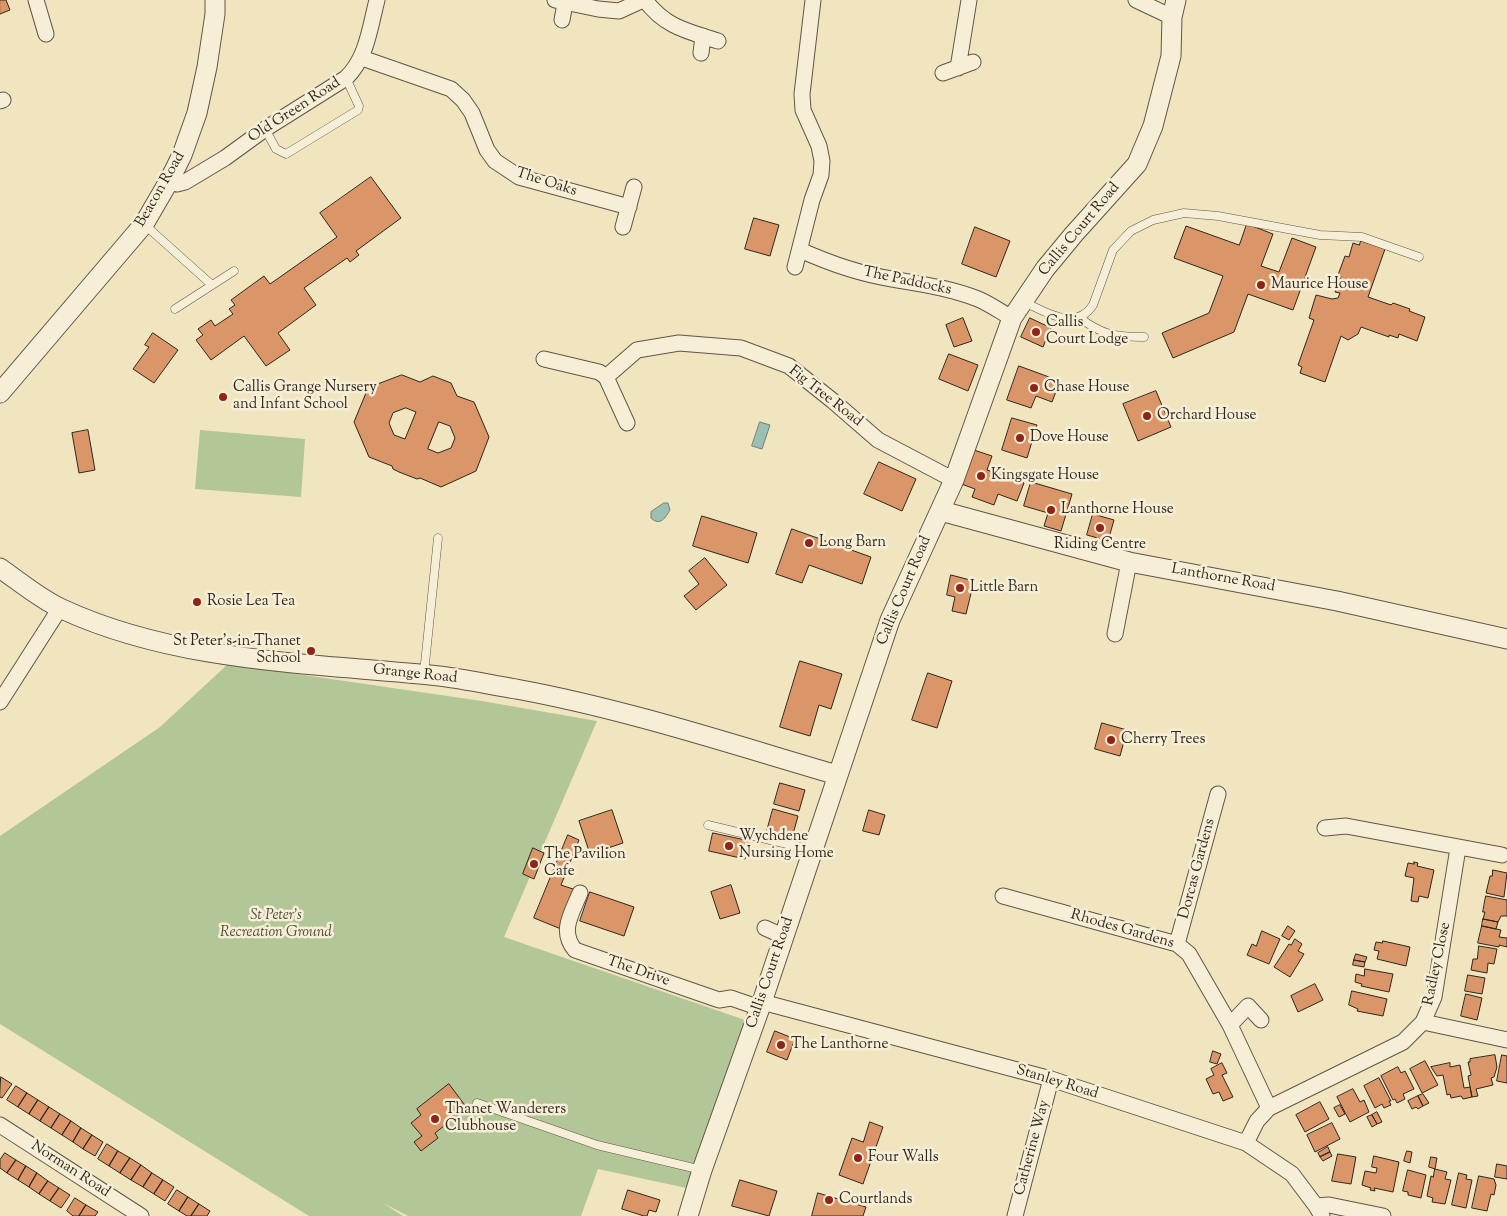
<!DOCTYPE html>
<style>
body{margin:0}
canvas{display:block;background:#f1e5c0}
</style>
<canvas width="1507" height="1216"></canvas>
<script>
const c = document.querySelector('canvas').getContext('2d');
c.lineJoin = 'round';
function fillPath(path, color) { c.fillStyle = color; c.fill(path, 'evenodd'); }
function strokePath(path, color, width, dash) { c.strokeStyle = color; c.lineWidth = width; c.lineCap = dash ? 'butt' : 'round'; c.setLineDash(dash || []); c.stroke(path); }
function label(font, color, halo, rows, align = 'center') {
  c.font = font + ' "Sorts Mill Goudy",serif'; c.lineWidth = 5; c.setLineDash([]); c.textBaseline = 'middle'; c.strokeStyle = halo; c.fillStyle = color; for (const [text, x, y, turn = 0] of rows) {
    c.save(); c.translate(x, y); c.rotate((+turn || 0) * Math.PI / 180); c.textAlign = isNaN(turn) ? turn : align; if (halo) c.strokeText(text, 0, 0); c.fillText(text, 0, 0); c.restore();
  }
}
fillPath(new Path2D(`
 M200 430 305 439 301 497 195 489Z
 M228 664 482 701 597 721 504 937 745 1020 691 1189 598 1169 581 1216H408L383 1203 403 1216H309L0 1024V836L160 727Z`), '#b3c697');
const water = new Path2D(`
 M760 422 770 425 762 449 752 446Z
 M664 503H668L670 510C666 517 660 527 651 518V512Z`);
fillPath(water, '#9bbfb0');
strokePath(water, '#708275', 1);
const building = new Path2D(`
 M0 0H6L10 10 0 14Z
 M371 177 401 218 356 251 359 255 350 262 347 258 304 288 316 305 278 333 290 350 266 366 244 336 211 360 196 340 203 335 198 329 211 320 215 326 233 314 229 309 235 305 231 300 264 276 270 284 337 237 320 213Z
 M754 218 779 225 770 256 745 249Z
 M1247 224 1273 234 1261 266 1279 272 1292 238 1316 247 1293 310 1248 294 1234 332 1173 358 1162 333 1209 313 1223 276 1174 258 1186 226 1239 245Z
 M975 227 1010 241 996 277 962 264Z
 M1361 241 1385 249 1368 297 1391 305 1393 303 1410 309 1409 311 1425 317 1417 341 1399 334 1398 338 1389 335V337L1361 327 1358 334 1348 340 1341 336 1325 382 1300 373 1302 367 1298 365 1314 320 1309 318 1316 295 1332 299 1338 298 1340 293 1335 292 1341 276 1338 275 1345 256 1349 257 1353 243 1359 245Z
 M963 318 972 341 954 347 946 325Z
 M1030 318 1051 328 1043 347 1021 337Z
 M153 333 178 350 154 383 133 369 149 347 145 345Z
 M949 354 978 365 968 391 939 379Z
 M1019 366 1060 381 1052 402 1036 396 1031 408 1007 400Z
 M402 375 420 382 433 376 451 383 457 396 474 402 489 437 476 471 441 487 420 478 417 479 399 472 393 469 392 466 369 457 354 422 368 388ZM406 408 416 412 405 439 394 435 389 423 393 413ZM439 422 450 426 455 438 451 448 438 453 428 449Z
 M1156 391 1171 427 1138 441 1123 404Z
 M1012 418 1037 425 1027 458 1002 450Z
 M88 430 95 470 79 473 72 433Z
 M968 448 992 456 987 470 1024 483 1017 501 998 494 994 505 972 497 975 489 956 482Z
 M879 462 916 479 902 511 864 494Z
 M1031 482 1072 494 1061 531 1044 526 1048 513 1024 506Z
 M1093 514 1114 520 1108 541 1087 535Z
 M702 516 757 533 748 563 693 546Z
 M792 529 871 557 862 584 809 565 802 583 776 574Z
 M705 558 727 585 696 610 684 596 699 584 689 571Z
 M951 575 974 581 966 614 952 611 955 597 947 595Z
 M800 661 842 674 831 709 819 705 810 736 780 727Z
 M928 673 952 681 937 728 912 720Z
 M1102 723 1127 730 1120 756 1095 749Z
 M780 783 805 790 799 811 774 804Z
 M773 809 798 816 792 838 767 831Z
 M612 810 623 843 590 854 579 821Z
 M869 810 885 815 879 835 863 831Z
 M713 833 750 841 745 859 709 851Z
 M568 835 579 840 561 885 576 890 561 929 534 918Z
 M533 848 544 853 534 879 523 874Z
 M1414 862 1418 863 1417 866 1434 870 1428 898 1419 896 1418 902 1411 901 1414 878 1405 876 1408 863 1414 864Z
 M1493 870 1507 873 1504 897 1486 893 1490 876H1492Z
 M731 885 740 913 720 919 711 892Z
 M590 892 634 907 624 936 580 921Z
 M1486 896 1507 900V916H1501L1498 922 1483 919 1485 912H1483Z
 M1483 919 1498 922 1496 929 1482 926Z
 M1288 926 1295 931 1289 940 1282 936Z
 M1482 926 1501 930 1499 937 1507 938V947L1499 945V947L1478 943Z
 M1262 931 1280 939 1269 964 1247 955 1252 944 1256 946Z
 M1295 939 1302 944 1298 951 1304 954 1290 977 1274 967 1289 944 1291 945Z
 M1383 941 1410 947 1406 966 1377 959 1379 951 1374 950 1376 942 1382 943Z
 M1479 946 1497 949 1494 964 1488 963 1487 973 1471 970 1473 959H1477Z
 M1356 954 1367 957 1365 962 1354 960Z
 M1354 960 1365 962 1364 967 1353 965Z
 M1365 969 1393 974 1389 992 1361 986 1362 984 1355 982 1356 974 1364 976Z
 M1468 975 1485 978 1482 994 1465 991Z
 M1315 984 1323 1000 1298 1012 1291 996Z
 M1352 991 1387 999 1383 1016 1357 1011 1358 1009 1349 1005Z
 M1466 994 1482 998 1477 1020 1461 1016Z
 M775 1031 795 1039 787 1060 767 1052Z
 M1213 1051 1221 1054 1217 1064 1210 1062Z
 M1495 1055 1497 1067 1494 1077 1491 1078 1493 1085 1476 1089 1478 1096 1472 1097 1468 1076 1471 1075 1468 1062H1470V1059Z
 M1502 1055 1507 1056V1083L1497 1081Z
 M1425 1061 1438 1085 1422 1093 1410 1069Z
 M1222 1063 1227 1073 1222 1075 1233 1097 1223 1101 1219 1092 1213 1094 1206 1079 1214 1075 1211 1069Z
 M1450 1063V1067L1460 1065 1464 1088 1470 1087 1472 1097 1463 1099 1461 1096 1451 1098 1450 1094 1447 1095 1443 1075 1437 1076 1431 1067Z
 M1398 1067 1401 1073 1405 1071 1414 1089 1403 1094 1405 1099 1397 1103 1395 1099 1393 1100 1381 1076Z
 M1 1077 12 1084 2 1098 0 1097Z
 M1379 1078 1391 1101H1389L1391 1105 1384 1108 1382 1104 1375 1108 1364 1086Z
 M449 1084 467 1108 435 1133 438 1138 421 1151 414 1142 422 1136 411 1123 421 1115 417 1109Z
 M16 1086 27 1093 18 1107 7 1100Z
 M1353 1089 1360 1102 1364 1100 1369 1112 1350 1122 1337 1097Z
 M27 1093 38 1100 29 1114 18 1107Z
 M1423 1094 1429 1103 1423 1106 1418 1096Z
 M1418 1096 1423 1106 1418 1109 1416 1107 1412 1109 1408 1101Z
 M38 1100 49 1107 40 1121 29 1114Z
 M1320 1102 1329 1119 1305 1132 1296 1115Z
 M1340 1105 1345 1114 1339 1117 1334 1108Z
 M49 1107 60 1114 51 1128 40 1121Z
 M1377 1112 1382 1122 1377 1124 1372 1115Z
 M60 1114 71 1121 62 1135 51 1128Z
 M1372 1115 1377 1124 1372 1127 1367 1117Z
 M71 1121 81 1128 73 1142 62 1135Z
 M870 1122 883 1127 863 1184 839 1175 852 1138 863 1142Z
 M1332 1123 1340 1139 1315 1152 1307 1135Z
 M81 1128 92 1135 83 1149 73 1142Z
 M92 1135 103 1142 95 1156 83 1149Z
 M107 1144 118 1151 109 1166 98 1159Z
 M1328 1147 1330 1152 1320 1157 1318 1153Z
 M118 1151 130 1158 120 1173 109 1166Z
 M1407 1151 1412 1152 1410 1163 1404 1161Z
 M1330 1152 1332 1156 1323 1161 1320 1157Z
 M5 1153 16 1160 7 1173 0 1168V1160Z
 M1338 1154 1356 1157 1351 1184 1332 1181Z
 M1374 1156 1399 1162 1393 1192 1374 1188 1375 1191 1370 1190 1371 1188 1362 1185 1365 1171 1376 1173 1377 1168 1372 1167Z
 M1431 1157 1437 1158 1435 1169 1429 1167Z
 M130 1158 141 1165 131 1180 120 1173Z
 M16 1160 26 1166 18 1180 7 1173Z
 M1497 1164 1507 1166V1179L1495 1177Z
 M141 1165 152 1173 143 1187 131 1180Z
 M26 1166 37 1173 29 1187 18 1180Z
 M1435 1169 1447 1172 1445 1179 1451 1180 1445 1204 1432 1202 1433 1198 1427 1196 1431 1176 1433 1177Z
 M1408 1170 1426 1175 1421 1198 1408 1195V1192L1403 1191Z
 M37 1173 48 1181 39 1194 29 1187Z
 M152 1173 163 1180 154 1194 143 1187Z
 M1459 1173 1467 1175 1466 1179 1472 1180 1466 1208 1452 1205Z
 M1479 1176 1494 1179 1496 1185 1494 1195 1491 1194 1487 1211 1472 1208Z
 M163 1180 174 1187 165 1201 154 1194Z
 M740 1180 777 1191 769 1216 732 1206Z
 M48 1181 59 1188 50 1201 39 1194Z
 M59 1188 70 1195 61 1208 50 1201Z
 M177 1190 188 1197 179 1211 168 1204Z
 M628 1190 660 1200 656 1212 649 1210 647 1216H644L622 1209Z
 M818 1193 866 1207 863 1216H812Z
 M188 1197 199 1204 191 1216H187L179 1211Z
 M75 1198 86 1205 79 1216H73L67 1211Z
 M199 1204 210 1211 207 1216H191Z
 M86 1205 98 1212 95 1216H79Z`);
fillPath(building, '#da9668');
strokePath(building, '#2f261c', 1);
const service = new Path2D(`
 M265 129 276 149 286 154 358 110 359 106 346 78
 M145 225 212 285
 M1024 302C1046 312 1075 332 1093 305L1113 250 1131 231 1153 220 1184 213 1218 216 1320 235 1362 237 1419 257
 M175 309 234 271
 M1079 317C1101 335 1117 337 1144 337
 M424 673 438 538
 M708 825 812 850
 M477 1103 597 1145 702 1170`);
const minor = new Path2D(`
 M36 0 46 34
 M555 0 598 9 619 11 643 0
 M645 0C665 27 687 31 718 41
 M1136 0 1172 17
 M562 20 565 3
 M701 53 703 36
 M362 58 451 89 463 100 472 113 487 150 495 161 519 177 629 207
 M958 68 969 0
 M943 73 973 62
 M0 101 3 100
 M169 181 177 184 185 182 225 158 265 129 346 78C367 58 370 27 377 0
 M623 227 634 187
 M800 250C829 263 860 274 892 279 921 284 950 288 978 299 990 304 1001 312 1012 318
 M795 267 812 200 821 175 822 161 819 146 803 110 802 94 813 0
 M544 359 599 372 606 377 627 423
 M606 377 637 350 679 343 741 348 789 366 833 401 878 440 954 480
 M1115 634 1129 562
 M0 702 60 608
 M1325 828 1346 826 1502 855
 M580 893C572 913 559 931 575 950L719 1000 731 998 760 1008
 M1003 896 1177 944 1189 954 1230 1025 1269 1108 1257 1121 1246 1143
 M765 928 783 936
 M1177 944 1218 794
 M762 1002 1051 1079 1246 1143 1292 1174 1316 1206 1322 1216
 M1423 1022 1507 1040
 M1230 1025 1248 1006 1261 1020
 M1269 1108 1403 1042 1423 1022 1434 997 1458 848
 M0 1125 141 1216
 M1316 1206 1329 1205 1383 1216
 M1015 1216 1051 1079`);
const tertiary = new Path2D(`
 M0 393 144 224 169 181 182 155 197 113 207 67 215 14V0
 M941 511 1129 562 1337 601 1507 639
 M0 568C20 582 40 599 62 609 179 663 313 663 439 676 465 679 491 685 516 689 625 709 731 744 837 775
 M688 1216 702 1170 762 1002 890 620 954 480 1012 318 1045 269 1074 234 1137 164 1153 126 1171 56 1172 17 1176 0`);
strokePath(service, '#605645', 9);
strokePath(minor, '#605645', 17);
strokePath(tertiary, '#605645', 21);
strokePath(service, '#f6eed6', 8);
strokePath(minor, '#f6eed6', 15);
strokePath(tertiary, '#f6eed6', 19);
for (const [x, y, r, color] of [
 [1261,285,5,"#8f2418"],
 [1036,332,5,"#8f2418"],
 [1034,388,5,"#8f2418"],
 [223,397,5,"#8f2418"],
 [1147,416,5,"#8f2418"],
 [1020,438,5,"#8f2418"],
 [981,476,5,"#8f2418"],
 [1051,510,5,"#8f2418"],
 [1100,528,5,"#8f2418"],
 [809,543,5,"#8f2418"],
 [960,588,5,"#8f2418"],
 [197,602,5,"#8f2418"],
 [311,651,5,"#8f2418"],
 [1111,740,5,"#8f2418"],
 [729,846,5,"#8f2418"],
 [534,864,5,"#8f2418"],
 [781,1045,5,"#8f2418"],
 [435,1119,5,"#8f2418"],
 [858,1158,5,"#8f2418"],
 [829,1200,5,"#8f2418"]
]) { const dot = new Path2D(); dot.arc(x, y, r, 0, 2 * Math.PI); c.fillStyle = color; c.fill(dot); strokePath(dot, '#f6eed6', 2); }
label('15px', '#2f261c', '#f6eed6', [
 ["Old Green Road",295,111,-33],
 ["The Oaks",546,183,18],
 ["Beacon Road",161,190,-60],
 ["Callis Court Road",1080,230,-50],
 ["The Paddocks",907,282,12],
 ["Fig Tree Road",825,397,38],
 ["Lanthorne Road",1223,579,10],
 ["Callis Court Road",905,591,-67],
 ["Grange Road",415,675,6],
 ["Dorcas Gardens",1198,869,-75],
 ["Rhodes Gardens",1122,930,16],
 ["Radley Close",1438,964,-78],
 ["The Drive",638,972,19],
 ["Callis Court Road",771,973,-71],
 ["Stanley Road",1057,1083,17],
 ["Catherine Way",1033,1148,-75],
 ["Norman Road",70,1170,33]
]);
label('15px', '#2f261c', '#f6eed6', [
 ["Maurice House",1271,285],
 ["Callis",1046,323],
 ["Court Lodge",1046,340],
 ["Callis Grange Nursery",233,388],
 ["and Infant School",233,405],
 ["Chase House",1044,388],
 ["Orchard House",1157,416],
 ["Dove House",1030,438],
 ["Kingsgate House",991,476],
 ["Lanthorne House",1061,510],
 ["Long Barn",819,543],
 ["Riding Centre",1100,545,"center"],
 ["Little Barn",970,588],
 ["Rosie Lea Tea",207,602],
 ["St Peter's-in-Thanet",301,642,"right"],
 ["School",301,659,"right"],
 ["Cherry Trees",1121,740],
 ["Wychdene",739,837],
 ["Nursing Home",739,854],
 ["The Pavilion",544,855],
 ["Cafe",544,872],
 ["The Lanthorne",791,1045],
 ["Thanet Wanderers",445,1110],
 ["Clubhouse",445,1127],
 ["Four Walls",868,1158],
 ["Courtlands",839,1200]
], 'left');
label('italic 15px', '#504e3b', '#f6eed6', [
 ["St Peter's",276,916],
 ["Recreation Ground",276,933]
]);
</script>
